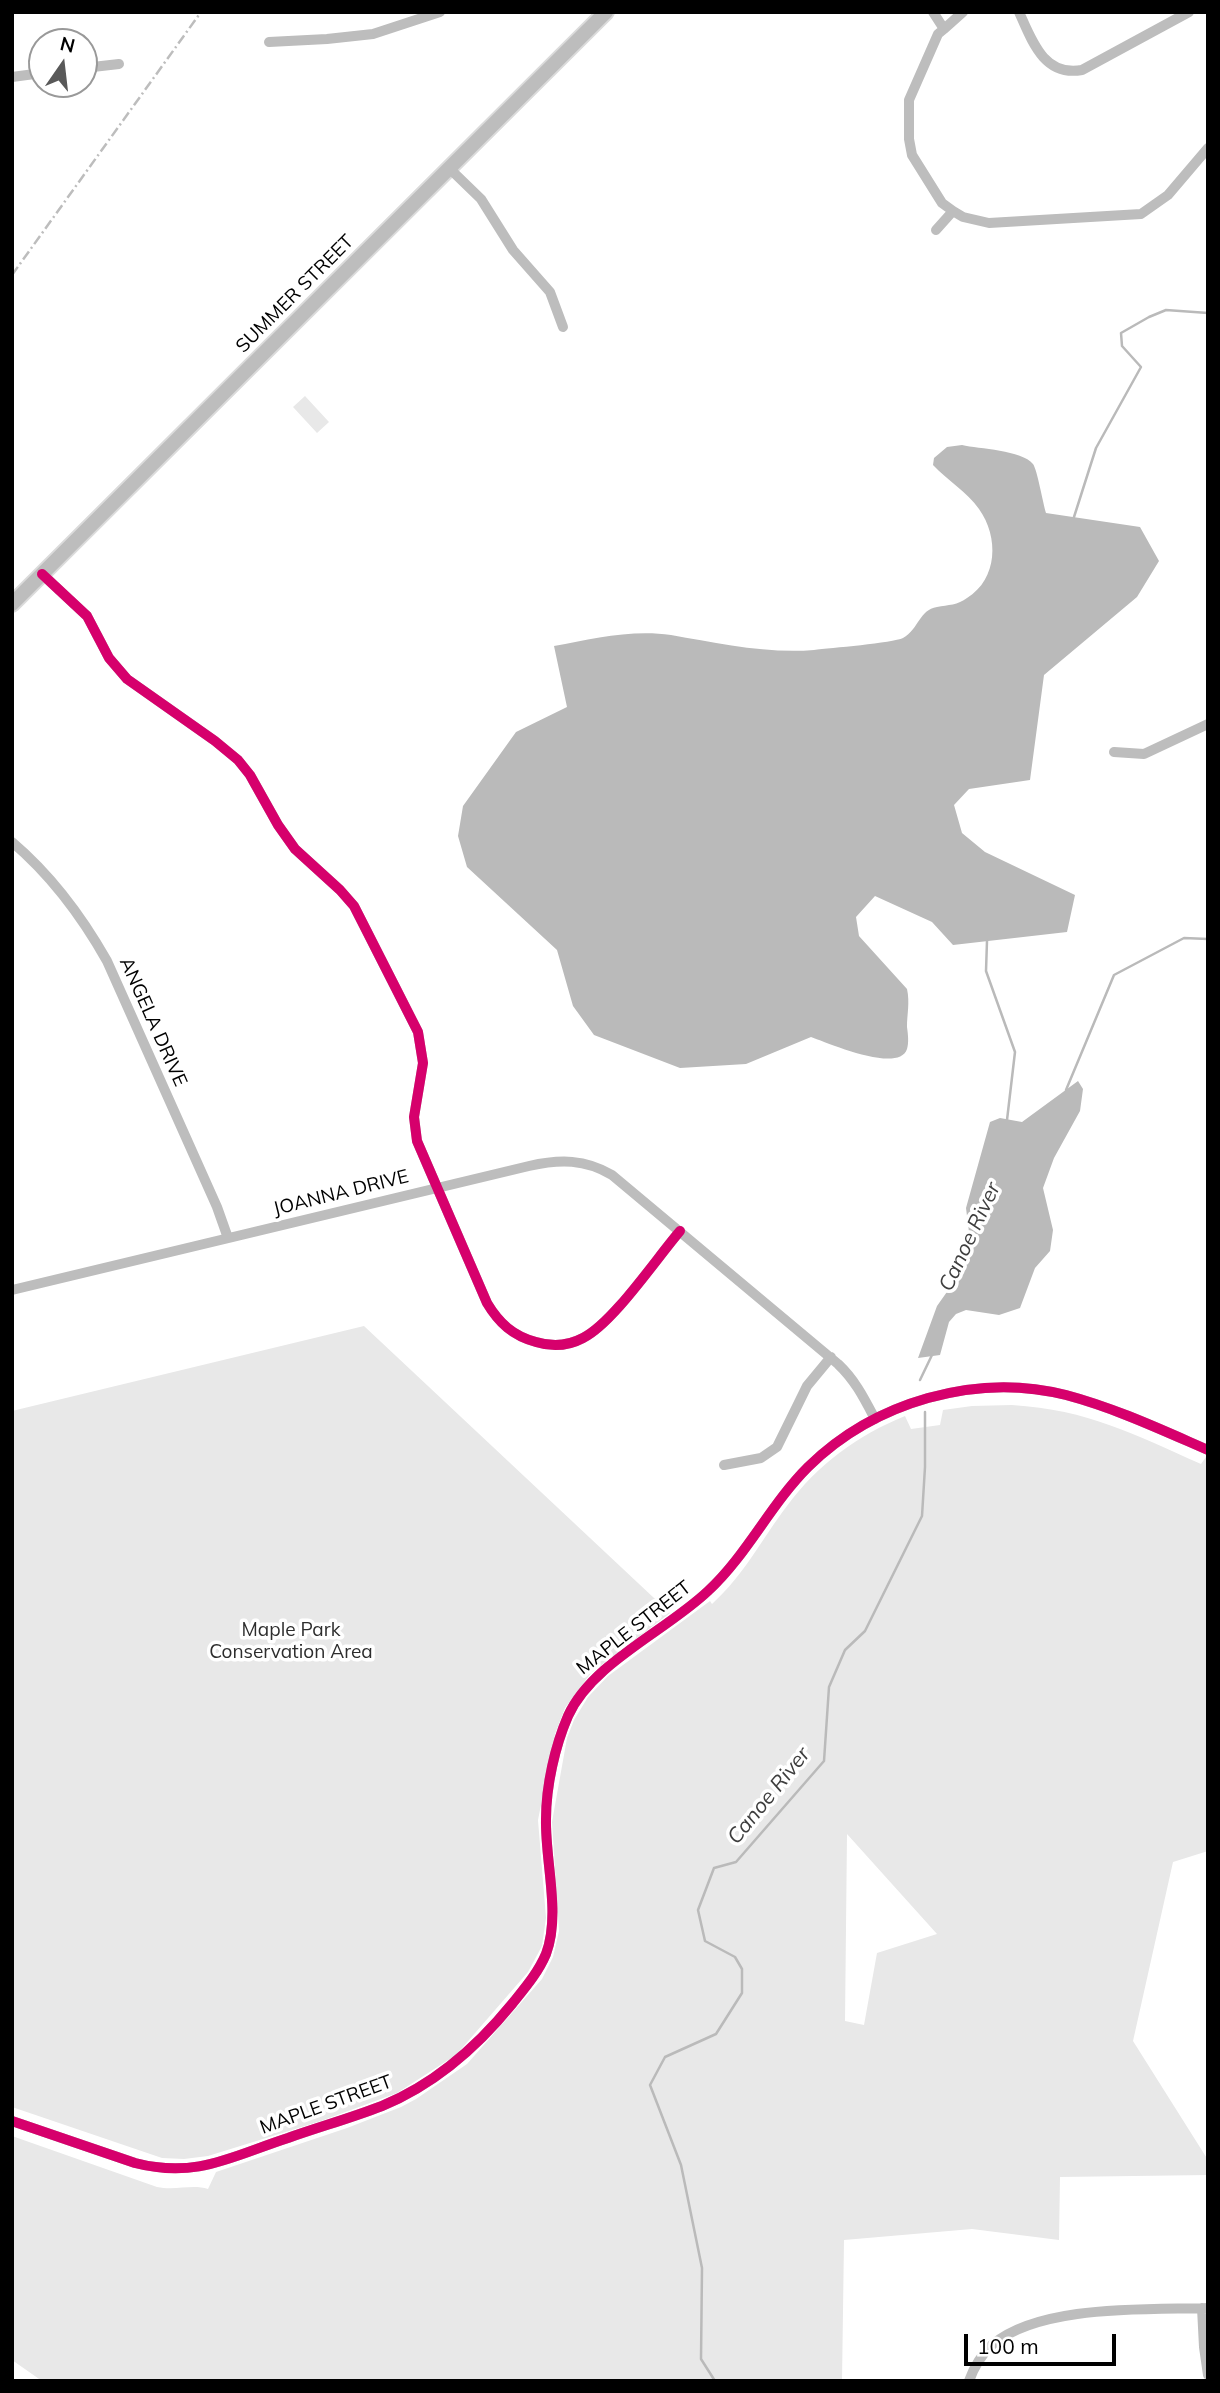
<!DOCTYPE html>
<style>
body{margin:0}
#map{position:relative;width:1220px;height:2393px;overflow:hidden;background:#fff;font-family:Mulish,sans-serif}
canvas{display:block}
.frame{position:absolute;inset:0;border:14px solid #000;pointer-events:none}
.north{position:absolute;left:28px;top:28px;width:70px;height:70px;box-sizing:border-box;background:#fff;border:2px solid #999;border-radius:50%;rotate:14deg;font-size:19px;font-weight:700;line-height:28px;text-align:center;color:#000}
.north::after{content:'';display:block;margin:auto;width:24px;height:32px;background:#595959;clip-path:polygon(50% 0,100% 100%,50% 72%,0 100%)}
.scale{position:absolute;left:964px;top:2334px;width:152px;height:32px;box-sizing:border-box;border:4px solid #000;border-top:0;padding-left:9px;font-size:21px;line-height:24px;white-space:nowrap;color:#000;-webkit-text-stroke:5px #fff;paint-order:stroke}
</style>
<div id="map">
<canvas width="1220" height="2393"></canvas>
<div class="frame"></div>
<div class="north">N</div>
<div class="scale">100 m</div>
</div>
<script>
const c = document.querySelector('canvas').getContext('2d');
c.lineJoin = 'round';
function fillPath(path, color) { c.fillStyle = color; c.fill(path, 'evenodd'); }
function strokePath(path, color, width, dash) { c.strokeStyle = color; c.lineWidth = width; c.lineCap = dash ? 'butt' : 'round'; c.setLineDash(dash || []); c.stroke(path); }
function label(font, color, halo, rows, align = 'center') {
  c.font = font + ' Mulish,sans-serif'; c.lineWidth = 7; c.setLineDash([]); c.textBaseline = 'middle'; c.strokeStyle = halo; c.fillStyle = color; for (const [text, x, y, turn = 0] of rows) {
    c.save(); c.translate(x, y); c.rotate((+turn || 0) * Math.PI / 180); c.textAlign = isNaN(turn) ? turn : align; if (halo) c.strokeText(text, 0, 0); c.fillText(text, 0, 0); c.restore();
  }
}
fillPath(new Path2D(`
 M305 396 329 422 317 433 293 407Z
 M364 1326 670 1613 591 1673 565 1708 555 1734 538 1820 546 1918 542 1946 528 1972 456 2055 397 2093 321 2121 208 2156 184 2159 162 2158 12 2107V1411Z
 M1012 1405C1089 1410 1133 1434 1201 1464L1206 1457 1208 1458V1851L1173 1862 1133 2041 1208 2160V2175L1060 2177 1059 2240 972 2229 844 2240 842 2381H42L12 2360V2136L157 2187C175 2191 192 2184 208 2189L216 2172 347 2128 401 2107 416 2099 467 2064 542 1979 553 1957 559 1931 552 1822 567 1738 574 1720 588 1697 608 1676 710 1601 712 1604C745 1574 761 1540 787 1506 817 1465 858 1435 905 1416L911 1429 940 1425 943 1410 972 1406ZM847 1834 937 1934 877 1953 864 2025 845 2021Z`), '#e8e8e8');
fillPath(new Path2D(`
 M962 445C979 449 1022 450 1033 464 1037 469 1043 503 1046 513L1140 527 1159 561 1137 597 1044 675 1030 780 969 789 954 805 962 833 985 852 1075 895 1067 932 953 945 932 922 875 896 856 917 859 936 907 989C910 1003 907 1014 907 1027 908 1034 909 1043 907 1049 899 1074 828 1043 811 1037L746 1064 680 1068 594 1035 573 1006 557 950 467 867 458 836 463 806 516 732 567 707 554 646C592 639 632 629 671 635 717 643 767 654 814 650 830 648 893 643 903 638 919 629 919 610 937 607 948 605 958 605 967 598 998 579 999 537 979 509 967 492 947 480 933 465L934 458 947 447Z
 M1078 1081 1083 1089 1080 1111 1054 1158 1043 1188 1053 1230 1050 1251 1035 1268 1020 1308 999 1315 966 1310 956 1314 949 1322 940 1355 918 1358 937 1306 949 1289 968 1249 969 1232 966 1208 990 1122 1000 1118 1022 1122Z`), '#bababa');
strokePath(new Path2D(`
 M1074 517 1096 448 1141 367 1122 346 1121 333 1149 317 1166 310 1208 313
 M987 941 986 971 1015 1052 1007 1120
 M1066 1090 1114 975 1184 938 1208 939
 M920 1380 932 1355
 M715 2381 701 2359 702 2268 681 2165 650 2085 665 2057 716 2034 742 1993V1969L735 1957 705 1941 698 1910 714 1868 736 1862 824 1761 829 1687 845 1650 865 1631 922 1516 925 1467V1412`), '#bababa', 2.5);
const major = new Path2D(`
 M12 604 606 12`);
strokePath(major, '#dbdbdb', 18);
strokePath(new Path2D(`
 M933 12 944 29 938 34 909 100V139L912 155 942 203 953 211
 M1019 12C1032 41 1044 77 1082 70L1189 12
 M944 29 963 12
 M269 42 327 39 373 34 440 12
 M84 68 119 64
 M12 77 42 73
 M449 168 481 199 513 250 550 292 563 327
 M936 230 953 211 963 217 989 223 1141 214 1168 195 1208 148
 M42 574 87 616 109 658 127 679 215 741 238 760 250 775 278 825 295 849 340 890 354 906 418 1032 423 1063 414 1117 417 1141 487 1303C499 1323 513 1336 536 1342 552 1347 568 1346 583 1338 613 1323 656 1259 680 1231
 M1114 752 1144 754 1208 724
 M12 842C52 876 81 915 107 961L217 1207 228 1238
 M12 1290 529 1166C560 1159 585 1159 612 1175L838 1364C855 1380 864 1398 875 1419
 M724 1465 761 1458 777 1447 807 1386 831 1357
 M12 2121 135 2163C197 2179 232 2156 288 2138 319 2127 351 2118 382 2106 433 2085 477 2047 512 2004 524 1989 538 1973 546 1954 561 1914 545 1862 546 1819 546 1786 555 1746 568 1716 592 1663 666 1631 708 1591 747 1555 770 1505 808 1467 874 1402 976 1372 1066 1395 1115 1408 1162 1430 1208 1450
 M1202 2308 1204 2347 1208 2375
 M969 2381C974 2367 981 2355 992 2345 1040 2304 1148 2310 1208 2308`), '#bdbdbd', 10);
strokePath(major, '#bdbdbd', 14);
strokePath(new Path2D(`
 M12 275 201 12`), '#bdbdbd', 2.5, [10, 3.5, 2, 3.5]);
strokePath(new Path2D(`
 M42 574 87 616 109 658 127 679 215 741 238 760 250 775 278 825 295 849 340 890 354 906 418 1032 423 1063 414 1117 417 1141 487 1303C499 1323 513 1336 536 1342 552 1347 568 1346 583 1338 613 1323 656 1259 680 1231
 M12 2121 135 2163C197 2179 232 2156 288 2138 319 2127 351 2118 382 2106 433 2085 477 2047 512 2004 524 1989 538 1973 546 1954 561 1914 545 1862 546 1819 546 1786 555 1746 568 1716 592 1663 666 1631 708 1591 747 1555 770 1505 808 1467 874 1402 976 1372 1066 1395 1115 1408 1162 1430 1208 1450`), '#d6006c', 10);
label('19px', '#000', '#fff', [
 ["SUMMER STREET",295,294,-45],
 ["ANGELA DRIVE",153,1022,66],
 ["JOANNA DRIVE",341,1193,-14],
 ["MAPLE STREET",634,1628,-38],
 ["MAPLE STREET",326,2105,-20]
]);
label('19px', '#2d2d2d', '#fff', [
 ["Maple Park",291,1630],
 ["Conservation Area",291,1652]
]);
label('italic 21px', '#3e3e3e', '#fff', [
 ["Canoe River",970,1237,-65],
 ["Canoe River",769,1796,-51]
]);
</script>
